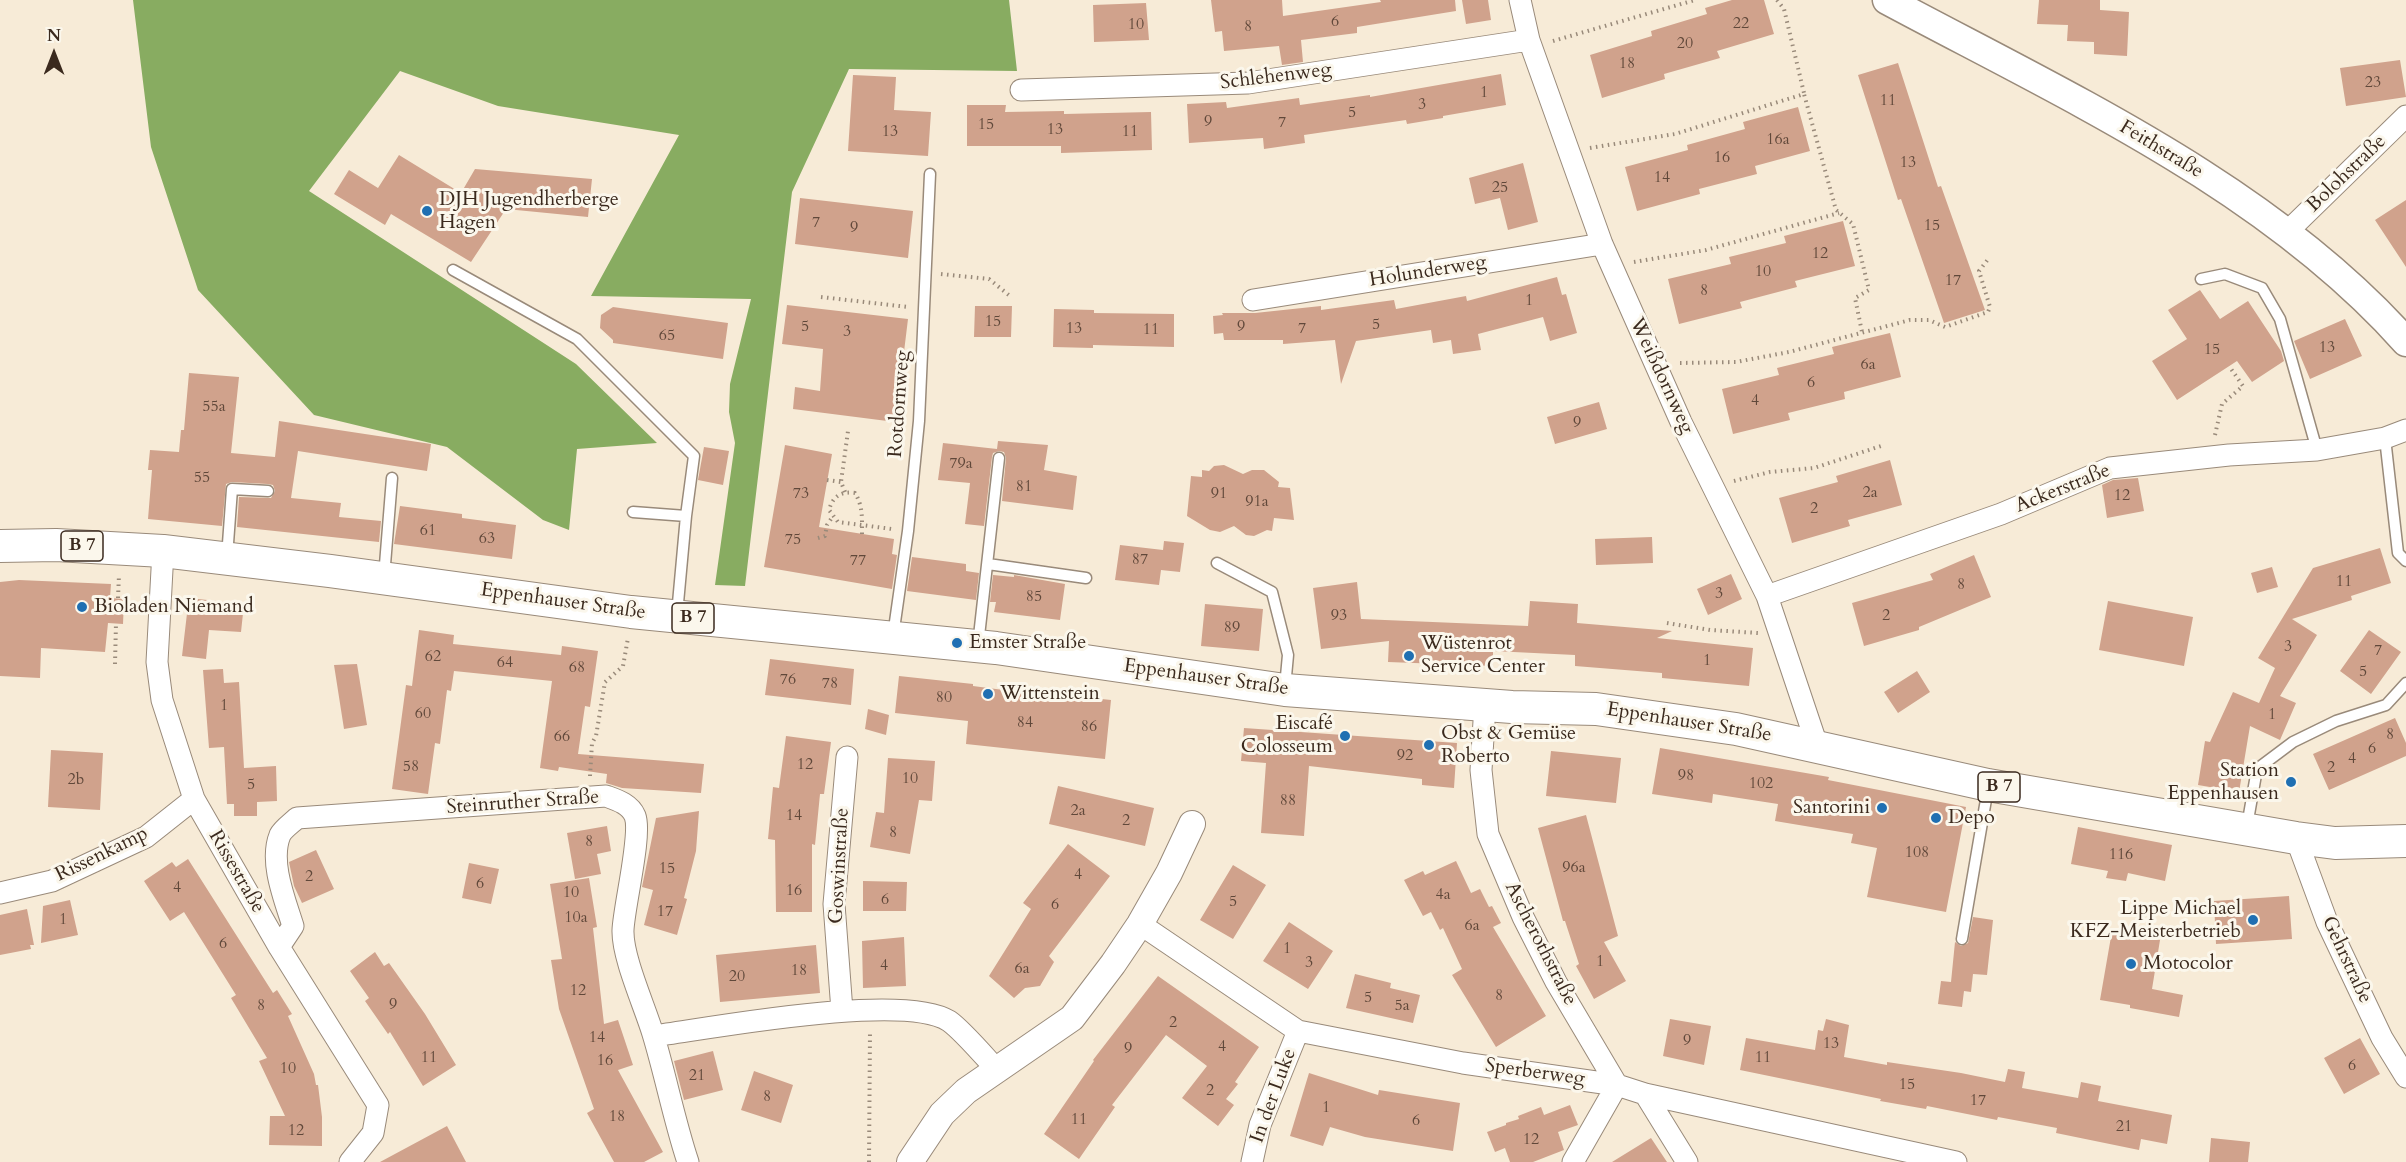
<!DOCTYPE html>
<meta charset="utf-8">
<style>
body{margin:0}
#map{position:relative;width:2406px;height:1162px;overflow:hidden;background:#f7ebd7;font-family:Cardo,serif}
canvas{display:block}
.north{position:absolute;left:24px;top:24px;width:60px;height:60px;-webkit-text-stroke:4px #fbf7ec;paint-order:stroke;rotate:0deg;font-size:16px;font-weight:700;line-height:24px;text-align:center;color:#3b2a1e}
.north::after{content:'';display:block;margin:auto;width:21px;height:27px;background:#3b2a1e;clip-path:polygon(50% 0,100% 100%,50% 72%,0 100%)}
</style>
<div id="map">
<canvas width="2406" height="1162"></canvas>
<div class="north">N</div>
</div>
<script>
const c = document.querySelector('canvas').getContext('2d');
c.lineJoin = 'round';
function fillPath(path, color) { c.fillStyle = color; c.fill(path, 'evenodd'); }
function strokePath(path, color, width, dash) { c.strokeStyle = color; c.lineWidth = width; c.lineCap = dash ? 'butt' : 'round'; c.setLineDash(dash || []); c.stroke(path); }
function label(font, color, halo, rows, align = 'center') {
  c.font = font + ' Cardo,serif'; c.lineWidth = 6; c.setLineDash([]); c.textBaseline = 'middle'; c.strokeStyle = halo; c.fillStyle = color; for (const [text, x, y, turn = 0] of rows) {
    c.save(); c.translate(x, y); c.rotate((+turn || 0) * Math.PI / 180); c.textAlign = isNaN(turn) ? turn : align; if (halo) c.strokeText(text, 0, 0); c.fillText(text, 0, 0); c.restore();
  }
}
fillPath(new Path2D(`
 M133 0H1009L1017 71 849 69 792 192 745 586 715 585 735 443 729 412 730 384 751 299 591 296 679 135 498 106 400 71 309 191 576 364 657 443 577 449 569 530 543 520 447 447 314 415 198 290 151 147Z`), '#88ac61');
fillPath(new Path2D(`
 M1211 0H1282L1283 16 1381 2 1380 0H1455L1456 11 1357 27V33L1301 40 1303 62 1282 65 1279 46 1224 51 1222 31 1215 32Z
 M1462 0H1488L1491 20 1466 24Z
 M1732 0H1764L1774 34 1717 51 1720 58 1664 74 1665 79 1602 98 1590 55 1652 36 1651 31 1707 14 1705 8Z
 M2039 0H2100V10L2129 12 2127 56 2094 54V42L2067 41 2068 25 2037 24Z
 M1146 3 1149 40 1094 42 1093 5Z
 M2400 60 2406 97 2346 106 2340 68Z
 M1898 63 1938 187 1941 186 1985 310 1944 323 1901 199 1898 200 1858 75Z
 M1501 74 1506 105 1443 116V118L1407 124 1406 120 1304 135 1305 143 1264 149 1263 138 1189 143 1187 104 1226 102 1227 108 1299 98 1300 105 1370 95V97Z
 M853 75 896 77 894 110 931 112 928 156 848 151Z
 M967 105H1006L1005 112 1064 111V114L1151 112 1152 150 1061 153V146H967Z
 M1798 107 1810 151 1755 166 1757 174 1699 189 1700 194 1637 211 1625 167 1688 150 1687 145 1745 129 1743 122Z
 M399 155 461 193 475 169 592 179 588 217 506 209 471 262 391 214 385 225 334 194 349 170 378 188Z
 M1523 163 1538 222 1508 230 1500 198 1475 204 1469 178Z
 M800 198 913 211 908 258 795 244Z
 M2406 200V267L2375 220Z
 M1843 221 1855 266 1795 281 1797 287 1740 302 1742 308 1679 324 1668 279 1731 264 1729 257 1786 243 1784 236Z
 M1557 277 1562 295 1566 294 1577 333 1550 341 1543 317 1478 334 1481 350 1453 354 1451 340 1433 343 1431 330 1356 341 1341 384 1335 340 1283 344V340H1224L1223 333 1214 334 1213 316 1223 315 1222 313H1255L1321 306V310L1394 300 1396 309 1466 296 1467 301Z
 M2200 290 2220 319 2248 301 2281 351 2284 361 2252 382 2237 361 2177 400 2152 361 2187 339 2168 310Z
 M787 305 908 319 898 401 906 402 903 423 793 409 795 387 820 391 823 349 782 344Z
 M975 306H1012L1011 337H974Z
 M613 307 728 323 723 359 613 343V340L600 328 601 315Z
 M1054 309 1094 310V313L1174 314V347L1093 345V348L1053 347Z
 M2345 319 2362 356 2310 379 2294 341Z
 M1890 333 1901 377 1844 392 1845 399 1788 413 1790 420 1733 434 1722 389 1779 375 1777 368 1834 354 1832 347Z
 M189 373 239 377 231 453 275 457 279 421 431 444 427 471 298 451 291 498 341 503 339 517 381 521 379 542 237 527 239 497 271 498 275 491 273 485 268 484 232 482 226 484 222 526 148 519 152 470H148L150 450 179 452 181 430H184Z
 M1599 402 1607 429 1555 444 1547 417Z
 M998 441 1048 445 1044 470 1077 476 1073 510 1002 501 1006 458 1004 452 999 451 993 453 992 457 984 526 965 524 970 483 938 480 943 443 997 449Z
 M785 445 832 454 819 527 894 539 892 554 897 555 892 589 764 567Z
 M704 447 729 451 723 485 698 480Z
 M1890 460 1902 505 1848 520 1850 526 1792 543 1779 498 1838 482 1836 476Z
 M1224 465 1243 474 1252 470H1264L1279 482 1278 487 1290 488 1294 520 1274 518 1272 531 1267 530 1254 536 1246 535 1234 526 1220 532 1210 530 1187 516 1191 476 1202 477V470L1209 471 1214 466Z
 M2138 478 2144 511 2107 518 2102 485 2113 480Z
 M400 506 462 514V518L516 525 512 559 394 544Z
 M1652 537 1653 563 1596 565 1595 539Z
 M1164 541 1184 543 1180 572 1161 570 1159 585 1115 580 1120 545 1163 550Z
 M2380 548 2391 583 2351 596 2352 600 2292 619 2317 635 2280 696 2296 703 2280 740 2250 726 2239 792 2198 785 2205 741 2210 742 2233 692 2259 703 2275 668 2258 658 2313 568Z
 M1974 555 1991 597 1919 627V630L1864 646 1852 603 1933 580 1930 574Z
 M912 557 966 564V571L979 573 976 600 907 591Z
 M2272 567 2278 587 2257 593 2251 573Z
 M1731 574 1742 599 1708 615 1697 589Z
 M993 575 1014 577V575L1065 584 1060 620 994 612 996 602H990Z
 M19 580 111 584 110 598 124 599 123 624 108 623 105 652 41 648 40 678 0 676V582Z
 M1357 582 1361 619 1528 626 1530 601 1578 604 1577 623 1672 631 1657 638 1753 648 1749 686 1662 678V673L1575 666V655L1493 651V666L1388 662 1389 641 1321 649 1313 588Z
 M198 599 244 604 241 632 209 630 206 659 182 656 188 605Z
 M2108 601 2193 617 2184 666 2099 650Z
 M1205 604 1263 609 1259 651 1201 646Z
 M419 630 454 635 453 644 561 655 562 646 598 651 590 707 585 706 578 754 704 764 701 793 622 788 606 783 607 774 559 767 558 771 540 768 552 681 454 671 451 691 447 690 440 744 435 743 428 794 392 789 406 685 412 686Z
 M2369 630 2401 652 2371 694 2340 671Z
 M770 659 854 669 851 705 765 695Z
 M357 664 367 725 344 729 334 665Z
 M223 669 224 683 239 682 244 768 276 766 277 801 257 802V816H234V804H227L224 747 209 748 203 670Z
 M1917 671 1930 692 1898 713 1884 692Z
 M899 676 973 684V686L1072 699 1073 696 1111 700 1105 759 966 744 968 721 895 713Z
 M868 709 889 715 886 735 865 729Z
 M2395 718 2406 743V756L2329 790 2313 754Z
 M1244 728 1457 743 1454 788 1422 785V779L1309 766 1304 836 1261 833 1266 763 1241 761Z
 M786 736 831 742 824 794H820L815 845 812 844V912H776L775 840 768 839 773 787 779 788Z
 M1660 748 1829 777 1828 780 1966 807 1946 912 1867 897 1877 848 1851 843 1853 834 1775 821 1778 804 1713 794 1712 803 1652 794Z
 M51 750 103 753 100 810 48 807Z
 M1551 751 1621 758 1616 803 1546 796Z
 M888 758 935 761 932 801 919 800 910 854 870 847 876 812 884 813Z
 M1058 786 1154 808 1145 846 1049 824Z
 M699 811 696 851 684 898 687 899 677 935 644 925 653 890 642 887 656 818Z
 M1586 815 1618 936 1604 942 1626 981 1594 999 1576 966 1579 964 1565 921H1563L1538 828Z
 M607 826 611 851 597 854 601 874 575 879 567 833Z
 M2078 827 2172 845 2165 881 2128 873 2126 881 2106 878 2108 871 2071 864Z
 M1068 844 1110 876 1049 956 1054 962 1040 986 1025 988 1014 998 989 976 1031 909 1023 903Z
 M316 850 334 889 302 903 294 886 289 862Z
 M188 859 273 993 277 990 292 1014 288 1016 314 1074 316 1085H318L322 1117V1146L269 1145 270 1116H285L259 1061 267 1058 231 998 236 995 184 912 170 921 144 881 172 862 176 867Z
 M1456 861 1471 893 1480 889 1489 907 1492 906 1501 923 1493 927 1546 1016 1496 1047 1452 975 1462 969 1443 928 1440 930 1431 912 1423 916 1404 880 1423 871 1425 875Z
 M469 863 499 869 491 904 462 898Z
 M1233 865 1266 885 1233 939 1200 920Z
 M589 878 597 927 593 928 604 1024 618 1020 633 1065 618 1070 663 1152 644 1162H614L587 1113 594 1109 559 1009 551 960 562 959 550 884Z
 M863 881 907 882 906 911H863Z
 M2289 896 2292 939 2216 944 2214 901Z
 M70 900 78 935 41 943 43 906Z
 M27 909 34 945H30L31 949 0 955V915Z
 M1973 917 1993 920 1987 975 1973 974 1971 992 1964 991 1962 1007 1938 1004 1941 981 1951 982 1955 942 1961 946 1968 943Z
 M1289 922 1333 951 1308 989 1263 961Z
 M2112 931 2160 940 2152 989 2183 995 2179 1017 2130 1008V1005L2100 1000Z
 M904 937 906 986 863 988 862 941Z
 M816 945 820 993 720 1002 716 955Z
 M375 952 384 966 389 963 425 1014 456 1065 423 1086 390 1032 388 1034 365 1001 369 998 350 971Z
 M1355 974 1391 983 1390 988 1420 995 1413 1023 1346 1008Z
 M1158 976 1259 1047 1235 1082 1238 1084 1226 1099 1234 1105 1218 1126 1182 1098 1207 1066 1166 1035 1112 1105 1115 1107 1079 1159 1044 1134 1094 1061 1093 1060Z
 M1670 1019 1711 1026 1704 1065 1663 1056Z
 M1826 1019 1849 1025 1844 1057 1887 1065V1062L1961 1073 2005 1082 2008 1069 2025 1072 2022 1088 2078 1098 2081 1082 2101 1086 2098 1101 2172 1115 2167 1144 2141 1139 2139 1150 2056 1133 2057 1128 1998 1117 1997 1120 1927 1106 1926 1109 1880 1101 1881 1099 1740 1070 1746 1038 1815 1050 1818 1030 1823 1031Z
 M2360 1038 2380 1074 2344 1094 2324 1058Z
 M713 1051 723 1090 684 1100 674 1061Z
 M754 1071 793 1085 781 1123 741 1110Z
 M1309 1073 1378 1095 1379 1090 1460 1103 1453 1151 1365 1137 1330 1127 1323 1146 1290 1136Z
 M1570 1105 1578 1125 1558 1132 1564 1150 1533 1162H1510L1505 1148 1495 1152 1487 1132 1506 1125V1123L1519 1119 1518 1116 1541 1107 1544 1115Z
 M447 1126 466 1162H380Z
 M1651 1138 1667 1162H1612Z
 M2211 1138 2250 1142 2248 1162H2209Z`), '#d0a28c');
const service = new Path2D(`
 M453 270 577 339 694 456 686 516 677 614
 M2201 279 2225 274 2262 288 2280 319 2317 450
 M2385 438 2398 553 2406 561
 M633 512 686 516
 M227 557 232 489 268 491
 M1217 563 1272 592 1288 655 1285 687
 M988 564 1086 578
 M384 577 392 478
 M893 636 908 531 919 421 930 174
 M978 645 999 458
 M2247 826 2257 769 2293 742 2336 721 2386 705 2406 683
 M1962 939 1988 788`);
const minor = new Path2D(`
 M1520 0 1529 40 1602 244 1681 422 1767 596 1817 745
 M1021 90 1248 83 1529 40
 M2287 232 2406 116
 M1253 300 1602 244
 M163 551 157 662 162 700 194 799 279 947 378 1105 373 1133 350 1162
 M1767 596 2001 514 2110 468 2229 455 2317 450 2385 438 2406 430
 M1485 705 1481 770 1488 834 1523 917 1556 982 1617 1085
 M2296 838 2327 922 2382 1038 2406 1077
 M0 893 52 881 146 837 194 799
 M1140 924 1298 1031 1463 1063 1617 1085 1645 1094 1956 1162
 M279 947 293 926C285 900 269 862 280 835 283 829 292 823 297 818L606 796C617 800 630 804 635 816 642 834 624 906 623 930 622 957 645 1007 653 1034 666 1077 674 1120 688 1162
 M842 1011 834 904 847 757
 M654 1036C713 1028 903 992 949 1021 962 1030 985 1057 997 1070
 M1645 1094 1687 1162
 M1252 1162 1260 1125 1298 1031
 M1573 1162 1617 1085`);
const tertiary = new Path2D(`
 M910 1162 942 1114 966 1091 1072 1018 1113 964 1140 924 1169 873 1192 824`);
const secondary = new Path2D(`
 M1887 0C2066 96 2269 188 2406 342`);
const primary = new Path2D(`
 M0 546 56 545 163 551 330 571 631 612 996 648 1285 690 1512 707 1596 709 1736 729 1988 785 2296 838 2335 843 2406 841`);
strokePath(service, '#998a7a', 13);
strokePath(minor, '#998a7a', 23);
strokePath(tertiary, '#998a7a', 28);
strokePath(secondary, '#998a7a', 31);
strokePath(primary, '#998a7a', 34);
strokePath(new Path2D(`
 M1777 0 1784 9 1804 93
 M1553 41 1695 0
 M1590 148 1675 134 1804 94 1836 210 1853 224 1869 290 1855 298 1862 332
 M1634 262 1706 250 1839 213
 M941 274 989 279 1010 296
 M821 297 908 307
 M1680 363 1736 362 1789 352 1910 320H1929L1945 327 1988 312 1990 307 1979 271 1989 258
 M2215 435 2222 404 2243 386 2229 366
 M827 480 841 482
 M1734 481 1770 472 1814 468 1884 445
 M845 492 841 482 848 431
 M862 534C862 519 863 506 855 493 841 491 833 496 829 510L838 522 892 529
 M818 538 825 536 827 525 833 516
 M118 598 119 575
 M1667 623 1710 630 1758 633
 M115 664 116 623
 M590 776 592 743 596 736 605 682 623 666 628 638
 M869 1162 870 1031`), '#998a7a', 4, [1.5, 4.5]);
strokePath(service, '#fff', 10);
strokePath(minor, '#fff', 21);
strokePath(tertiary, '#fff', 26);
strokePath(secondary, '#fff', 28);
strokePath(primary, '#fff', 32);
for (const [x, y, r, color] of [
 [427,211,6,"#1f6fb2"],
 [82,607,6,"#1f6fb2"],
 [957,643,6,"#1f6fb2"],
 [1409,656,6,"#1f6fb2"],
 [988,694,6,"#1f6fb2"],
 [1345,736,6,"#1f6fb2"],
 [1429,745,6,"#1f6fb2"],
 [2291,782,6,"#1f6fb2"],
 [1882,808,6,"#1f6fb2"],
 [1936,818,6,"#1f6fb2"],
 [2253,920,6,"#1f6fb2"],
 [2131,964,6,"#1f6fb2"]
]) { const dot = new Path2D(); dot.arc(x, y, r, 0, 2 * Math.PI); c.fillStyle = color; c.fill(dot); strokePath(dot, '#fbf7ec', 2); }
label('16px', '#60483a', null, [
 ["6",1335,22],
 ["22",1741,24],
 ["10",1136,25],
 ["8",1248,27],
 ["20",1685,44],
 ["18",1627,64],
 ["23",2373,83],
 ["1",1484,93],
 ["11",1888,101],
 ["3",1422,105],
 ["5",1352,113],
 ["9",1208,122],
 ["7",1282,123],
 ["15",986,125],
 ["13",1055,130],
 ["13",890,132],
 ["11",1130,132],
 ["16a",1778,140],
 ["16",1722,158],
 ["13",1908,163],
 ["14",1662,178],
 ["25",1500,188],
 ["7",816,223],
 ["15",1932,226],
 ["9",854,228],
 ["12",1820,254],
 ["10",1763,272],
 ["17",1953,281],
 ["8",1704,291],
 ["1",1529,301],
 ["15",993,322],
 ["5",1376,325],
 ["5",805,327],
 ["9",1241,327],
 ["13",1074,329],
 ["7",1302,329],
 ["11",1151,330],
 ["3",847,332],
 ["65",667,336],
 ["13",2327,348],
 ["15",2212,350],
 ["6a",1868,365],
 ["6",1811,383],
 ["4",1755,401],
 ["55a",214,407],
 ["9",1577,423],
 ["79a",961,464],
 ["55",202,478],
 ["81",1024,487],
 ["2a",1870,493],
 ["73",801,494],
 ["91",1219,494],
 ["12",2122,496],
 ["91a",1257,502],
 ["2",1814,509],
 ["61",428,531],
 ["63",487,539],
 ["75",793,540],
 ["87",1140,560],
 ["77",858,561],
 ["11",2344,582],
 ["8",1961,585],
 ["3",1719,594],
 ["85",1034,597],
 ["93",1339,616],
 ["2",1886,616],
 ["89",1232,628],
 ["3",2288,647],
 ["7",2378,651],
 ["62",433,657],
 ["1",1707,661],
 ["64",505,663],
 ["68",577,668],
 ["5",2363,672],
 ["76",788,680],
 ["78",830,684],
 ["80",944,698],
 ["1",224,706],
 ["60",423,714],
 ["1",2272,715],
 ["84",1025,723],
 ["86",1089,727],
 ["8",2390,735],
 ["66",562,737],
 ["6",2372,749],
 ["92",1405,756],
 ["4",2352,759],
 ["12",805,765],
 ["58",411,767],
 ["2",2331,768],
 ["98",1686,776],
 ["10",910,779],
 ["2b",76,780],
 ["102",1761,784],
 ["5",251,785],
 ["88",1288,801],
 ["2a",1078,811],
 ["14",794,816],
 ["2",1126,821],
 ["8",893,833],
 ["8",589,842],
 ["108",1917,853],
 ["116",2121,855],
 ["96a",1574,868],
 ["15",667,869],
 ["4",1078,875],
 ["2",309,877],
 ["6",480,884],
 ["4",177,888],
 ["16",794,891],
 ["10",571,893],
 ["4a",1443,895],
 ["6",885,900],
 ["5",1233,902],
 ["6",1055,905],
 ["17",665,912],
 ["10a",576,918],
 ["1",63,920],
 ["6a",1472,926],
 ["6",223,944],
 ["1",1287,949],
 ["1",1600,962],
 ["3",1309,963],
 ["4",884,966],
 ["6a",1022,969],
 ["18",799,971],
 ["20",737,977],
 ["12",578,991],
 ["8",1499,996],
 ["5",1368,998],
 ["9",393,1005],
 ["8",261,1006],
 ["5a",1402,1006],
 ["2",1173,1023],
 ["14",597,1038],
 ["9",1687,1041],
 ["13",1831,1044],
 ["4",1222,1047],
 ["9",1128,1049],
 ["11",429,1058],
 ["11",1763,1058],
 ["16",605,1061],
 ["6",2352,1066],
 ["10",288,1069],
 ["21",697,1076],
 ["15",1907,1085],
 ["2",1210,1091],
 ["8",767,1097],
 ["17",1978,1101],
 ["1",1326,1108],
 ["18",617,1117],
 ["11",1079,1120],
 ["6",1416,1121],
 ["21",2124,1127],
 ["12",296,1131],
 ["12",1531,1140]
]);
for (const [x, y, w] of [
 [82,546,42],
 [693,618,42],
 [1999,787,42]
]) { const box = new Path2D(); box.roundRect(x - w / 2, y - 15, w, 30, 4.5); c.fillStyle = '#fbf7ec'; c.fill(box); strokePath(box, '#3b2a1e', 1.5); }
label('bold 18px', '#3b2a1e', null, [
 ["B 7",82,546],
 ["B 7",693,618],
 ["B 7",1999,787]
]);
label('20px', '#3b2a1e', '#fbf7ec', [
 ["Schlehenweg",1276,77,-7],
 ["Feithstraße",2161,150,31],
 ["Bolohstraße",2347,174,-44],
 ["Holunderweg",1428,272,-9],
 ["Weißdornweg",1661,376,65],
 ["Rotdornweg",900,404,-86],
 ["Ackerstraße",2063,489,-22],
 ["Eppenhauser Straße",563,602,8],
 ["Eppenhauser Straße",1206,678,8],
 ["Eppenhauser Straße",1689,723,9],
 ["Steinruther Straße",523,803,-4],
 ["Rissenkamp",102,855,-26],
 ["Goswinstraße",840,866,-87],
 ["Rissestraße",236,872,60],
 ["Ascherothstraße",1540,944,63],
 ["Gehrstraße",2346,960,65],
 ["Sperberweg",1535,1073,8],
 ["In der Luke",1274,1096,-70]
]);
label('20px', '#3b2a1e', '#fbf7ec', [
 ["DJH Jugendherberge",439,200],
 ["Hagen",439,223],
 ["Bioladen Niemand",94,607],
 ["Emster Straße",969,643],
 ["Wüstenrot",1421,644],
 ["Service Center",1421,667],
 ["Wittenstein",1000,694],
 ["Eiscafé",1333,724,"right"],
 ["Colosseum",1333,747,"right"],
 ["Obst & Gemüse",1441,734],
 ["Roberto",1441,757],
 ["Station",2279,771,"right"],
 ["Eppenhausen",2279,794,"right"],
 ["Santorini",1870,808,"right"],
 ["Depo",1948,818],
 ["Lippe Michael",2241,909,"right"],
 ["KFZ-Meisterbetrieb",2241,932,"right"],
 ["Motocolor",2143,964]
], 'left');
</script>
